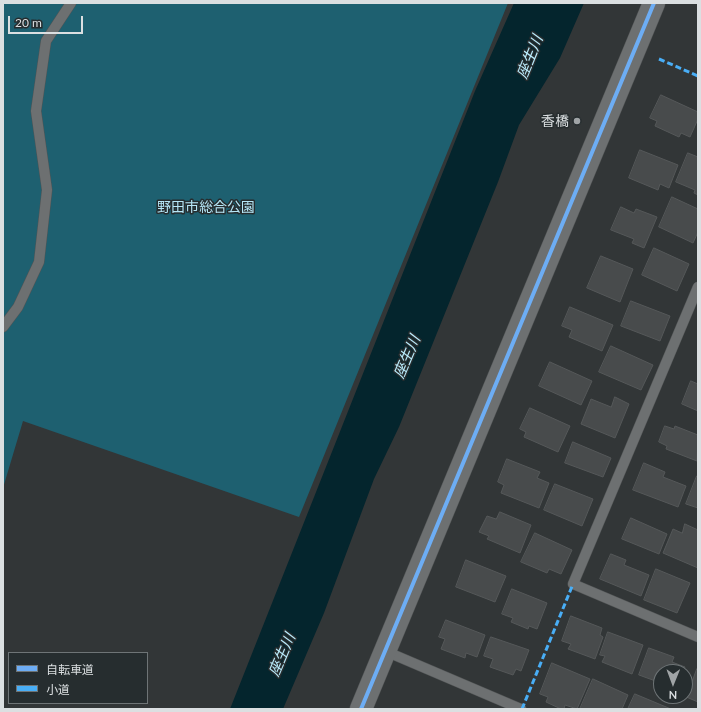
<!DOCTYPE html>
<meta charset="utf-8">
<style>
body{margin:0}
#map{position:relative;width:701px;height:712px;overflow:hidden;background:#323637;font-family:Lato,"Noto Sans JP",sans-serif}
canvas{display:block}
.frame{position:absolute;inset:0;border:4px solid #dbdfe1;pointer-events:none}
.legend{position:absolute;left:8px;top:652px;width:140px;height:52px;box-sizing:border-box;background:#262d2f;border:1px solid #6e7476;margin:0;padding:5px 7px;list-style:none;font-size:12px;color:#dbdfe1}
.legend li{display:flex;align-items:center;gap:8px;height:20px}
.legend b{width:20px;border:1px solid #6e7476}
.north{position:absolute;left:653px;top:664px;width:40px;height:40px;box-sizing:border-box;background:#262d2f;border:1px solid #6e7476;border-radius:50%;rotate:181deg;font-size:11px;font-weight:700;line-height:16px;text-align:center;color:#dbdfe1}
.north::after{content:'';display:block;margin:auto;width:14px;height:18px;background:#a0a4a6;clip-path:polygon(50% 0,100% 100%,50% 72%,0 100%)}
.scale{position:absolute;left:8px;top:16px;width:75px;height:18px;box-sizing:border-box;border:2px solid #dbdfe1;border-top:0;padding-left:5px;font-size:12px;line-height:14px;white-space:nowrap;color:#dbdfe1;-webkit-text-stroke:3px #262d2f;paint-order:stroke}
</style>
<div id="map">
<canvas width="701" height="712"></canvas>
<div class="frame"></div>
<ul class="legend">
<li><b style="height:5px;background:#6dadf4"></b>自転車道</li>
<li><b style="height:5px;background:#49aef6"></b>小道</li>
</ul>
<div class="north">N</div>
<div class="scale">20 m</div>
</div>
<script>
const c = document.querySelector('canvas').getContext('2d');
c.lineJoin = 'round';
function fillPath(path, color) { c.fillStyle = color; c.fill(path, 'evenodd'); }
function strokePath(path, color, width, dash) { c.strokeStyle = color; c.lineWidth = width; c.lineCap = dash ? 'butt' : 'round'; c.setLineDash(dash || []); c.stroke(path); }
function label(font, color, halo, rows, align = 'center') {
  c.font = font + ' Lato,"Noto Sans JP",sans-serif'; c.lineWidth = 3; c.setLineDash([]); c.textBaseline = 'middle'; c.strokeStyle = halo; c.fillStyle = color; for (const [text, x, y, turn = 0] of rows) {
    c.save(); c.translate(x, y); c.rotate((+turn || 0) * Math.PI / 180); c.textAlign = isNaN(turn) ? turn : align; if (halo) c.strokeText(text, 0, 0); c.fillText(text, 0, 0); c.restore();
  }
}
fillPath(new Path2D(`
 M3 3H508L299 517 23 421 3 488Z`), '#1e6070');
fillPath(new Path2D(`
 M514 3H584L560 58 519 125 498 182 399 427 374 479 324 613 283 709H230L475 91Z`), '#04252d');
const building = new Path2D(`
 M661 95 698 112V119L690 137 681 133 679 137 655 126 657 121 650 118Z
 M640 150 678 165 669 188 660 184 658 190 629 178Z
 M688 153 698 157V195L694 193 695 190 676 182Z
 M672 197 698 209V232L693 243 659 227Z
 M621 207 634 213 636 209 657 217 644 248 632 243 634 239 611 230Z
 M654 248 689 264 677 291 642 275Z
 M601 256 633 269 620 302 587 288Z
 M631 301 670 316 660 341 621 326Z
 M570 307 613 325 602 351 569 337 572 330 562 326Z
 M611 346 653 365 641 390 599 372Z
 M550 362 592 381 581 405 539 386Z
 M691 381 698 384V411L682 404Z
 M615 397 629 404 615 438 581 424 591 399 611 407Z
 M530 408 570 426 558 452 524 437 526 432 520 429Z
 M665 426 674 429 675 426 698 435 697 461 666 449 667 446 659 442Z
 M573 442 611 458 603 477 565 463Z
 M507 459 540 472 537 478 549 483 539 508 501 493 504 485 498 482Z
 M644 463 665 472 663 477 686 486 678 507 633 490Z
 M697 476H698V508L686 504Z
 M555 484 593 499 582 526 544 510Z
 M500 512 531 525 520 553 487 539 489 536 479 532 487 516 496 519Z
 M631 518 667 534 659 554 622 539Z
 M685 524 698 530V568L663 553 673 529 682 533Z
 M535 533 572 550 561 574 549 569 547 573 521 562Z
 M611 554 626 560 624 565 649 575 641 596 600 579Z
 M466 560 506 576 495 602 456 587Z
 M656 569 690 583 677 613 644 600Z
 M512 589 547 603 537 629 529 626 528 629 511 622 513 618 502 614Z
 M571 616 602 628 600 635 603 637 595 659 568 649 571 644 562 641Z
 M446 620 485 635 477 657 466 653 465 658 441 649 445 639 439 637Z
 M608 632 643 645 632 674 602 662 605 656 600 655Z
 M491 637 529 650 521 671 516 669 513 675 490 667 493 659 484 656Z
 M649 648 674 657 672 662 685 667 683 672H661V689L659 688 661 683 639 675Z
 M552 663 590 679 577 709 565 705 564 709H561L546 702 548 697 540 694Z
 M697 669 698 670V702L684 696H685V678L692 681Z
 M593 679 628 695 622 709H580Z
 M635 694 671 709H628Z`);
fillPath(building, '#484b4c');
strokePath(building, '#555859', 1);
const service = new Path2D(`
 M698 287 573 584 698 637
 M3 327 18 307 39 262 47 190 36 111 46 41 71 3
 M385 651 521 709`);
const tertiary = new Path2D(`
 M361 709 654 3`);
strokePath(service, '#515455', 11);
strokePath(tertiary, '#515455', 23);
strokePath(service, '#6d7071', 10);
strokePath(tertiary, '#6d7071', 22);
strokePath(new Path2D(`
 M659 59 698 76
 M522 709 573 584`), '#49aef6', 3, [6, 3]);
strokePath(new Path2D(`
 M361 709 654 3`), '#6dadf4', 4);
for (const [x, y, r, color] of [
 [577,121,4,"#a0a4a6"]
]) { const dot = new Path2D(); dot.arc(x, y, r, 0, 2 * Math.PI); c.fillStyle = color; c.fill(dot); strokePath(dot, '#262d2f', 1.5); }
label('14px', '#dbdfe1', '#262d2f', [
 ["香橋",569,121]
], 'right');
label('14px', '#b5e6f6', '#262d2f', [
 ["野田市総合公園",206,207]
]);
label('italic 15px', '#bbedfd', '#262d2f', [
 ["座生川",530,57,-68],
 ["座生川",407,357,-67],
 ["座生川",282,655,-67]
]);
</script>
